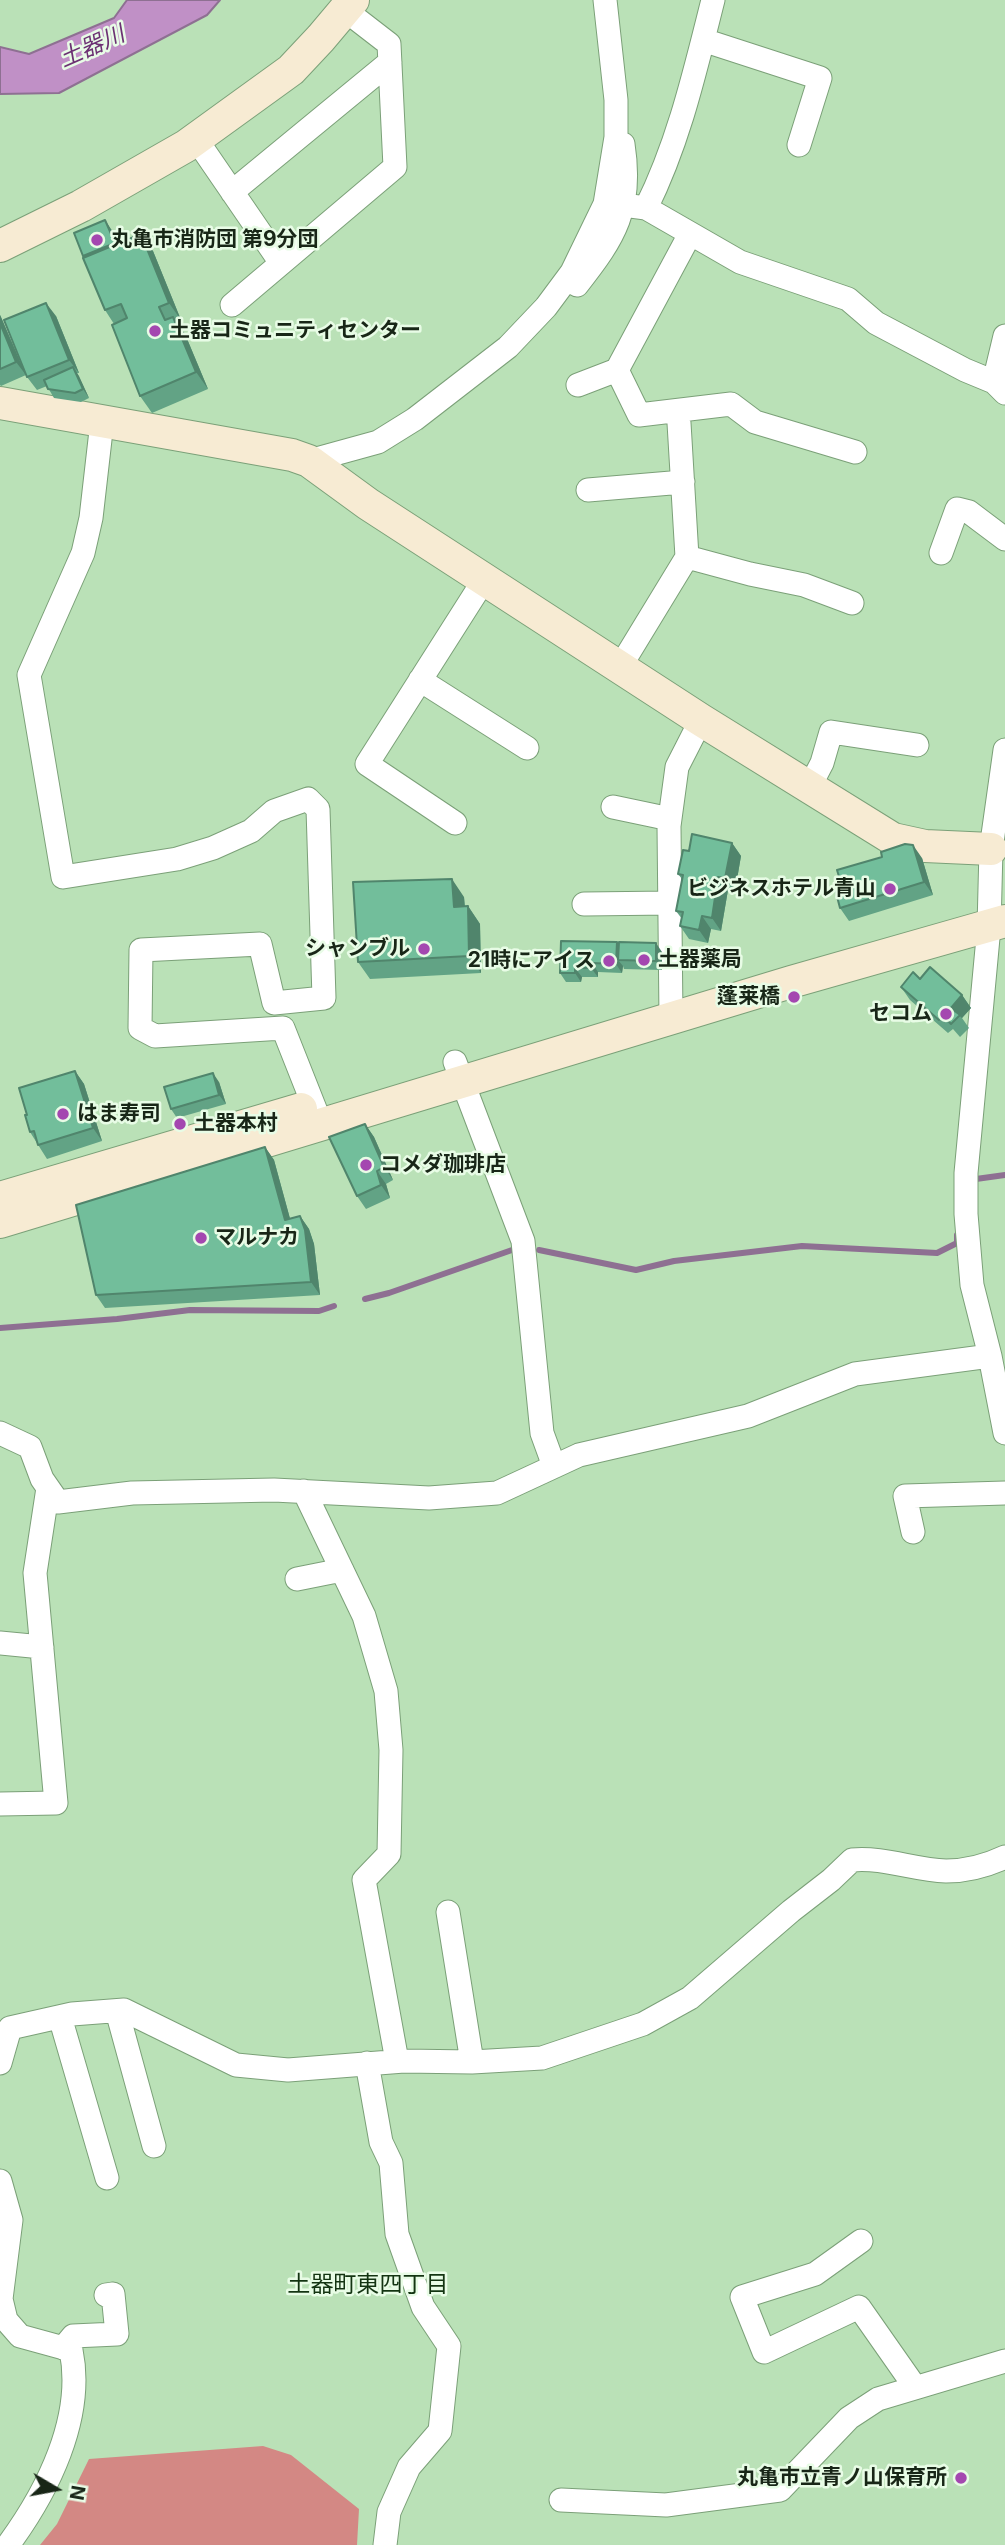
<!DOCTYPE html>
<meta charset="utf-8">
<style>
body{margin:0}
#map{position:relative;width:1005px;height:2545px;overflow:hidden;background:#bae1b7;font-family:Inter,sans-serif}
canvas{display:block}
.north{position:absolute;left:21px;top:2454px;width:70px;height:70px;-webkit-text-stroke:5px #e8fce6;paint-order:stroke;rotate:100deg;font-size:19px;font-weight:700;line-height:28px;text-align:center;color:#182617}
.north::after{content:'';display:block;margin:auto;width:24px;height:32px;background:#182617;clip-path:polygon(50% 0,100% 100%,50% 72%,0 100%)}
</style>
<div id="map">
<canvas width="1005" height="2545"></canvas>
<div class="north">N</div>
</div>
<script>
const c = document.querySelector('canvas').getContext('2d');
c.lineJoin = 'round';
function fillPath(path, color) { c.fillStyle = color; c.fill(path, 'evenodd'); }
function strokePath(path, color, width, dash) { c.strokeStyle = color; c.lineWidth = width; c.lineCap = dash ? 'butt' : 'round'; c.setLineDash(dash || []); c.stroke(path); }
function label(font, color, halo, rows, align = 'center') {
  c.font = font + ' Inter,"Noto Sans JP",sans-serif'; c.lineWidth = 5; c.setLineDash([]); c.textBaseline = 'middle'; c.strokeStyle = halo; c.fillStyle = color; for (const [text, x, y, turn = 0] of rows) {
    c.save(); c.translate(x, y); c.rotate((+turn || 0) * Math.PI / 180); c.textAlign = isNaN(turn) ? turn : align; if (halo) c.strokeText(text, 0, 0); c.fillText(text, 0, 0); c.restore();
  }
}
fillPath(new Path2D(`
 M263 2446 291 2455 359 2509 357 2545H40L57 2524 89 2459Z`), '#d38884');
const water = new Path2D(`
 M127 0H220L207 15 59 93 0 94V47L29 54 114 18Z`);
fillPath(water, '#c090c6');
strokePath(water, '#8e7092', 2);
strokePath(new Path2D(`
 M976 1179 1005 1175
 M539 1250 636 1270 674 1261 802 1246 937 1253 957 1243V1235
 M365 1299 389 1293 512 1250
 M0 1328 117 1319 190 1310 319 1311 334 1306`), '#8e7092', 6);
const street = new Path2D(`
 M703 40 820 78 799 145
 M196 139 281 263
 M232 192 390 62
 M623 205 646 208 740 262 848 299 876 323 965 370 994 382 1005 393
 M646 208C679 142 695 71 713 0
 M577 285C615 237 633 208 623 144
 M232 305 395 167 389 44 345 10
 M617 370 639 415 731 404 755 422 855 452
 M994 382 1005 336
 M578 385 617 370 690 234
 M102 422 91 518 83 553 29 675 63 877 177 859 213 848 251 831 274 811 308 799 318 809 324 998 274 1003 260 944 141 950 140 1028 155 1036 283 1028 321 1124
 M309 461 378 442 415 419 508 347 546 307 572 272 605 204 616 137V100L605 0
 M588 490 683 482
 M941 553 957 509 969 512 1005 539
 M687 557 750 574 804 585 852 603
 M620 667 687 557 679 423
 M420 680 527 748
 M1005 750 991 849 989 927 966 1173V1214L972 1285 990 1356 1005 1433
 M809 788 822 763 831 732 917 745
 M613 807 670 819
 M455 823 367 764 484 580
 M584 904 670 903
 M671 1018 669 826 677 767 701 720
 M455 1062 523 1241 542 1433 554 1466
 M0 1433 30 1447 42 1479 58 1502 132 1493 274 1490 429 1498 497 1493 579 1455 748 1416 855 1374 990 1356
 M304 1491 364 1616 386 1691 391 1750 389 1854 364 1880 397 2061
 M913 1532 905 1496 1005 1493
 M297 1579 342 1570
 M0 1643 42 1647
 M0 1804 56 1803 35 1573 48 1488
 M448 1912 472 2062
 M117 2011 154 2146
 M60 2017 107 2178
 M10 2028 72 2014 124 2010 236 2065 288 2070 404 2061 472 2062 542 2058 643 2024 690 1998 791 1911 831 1880 852 1860C884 1857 914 1870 946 1871 966 1871 986 1866 1005 1857
 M0 2063 10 2028
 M367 2063 381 2142 391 2163 397 2234 423 2307 449 2346 440 2431 409 2467 389 2512 385 2545
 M0 2181 11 2220 1 2299 6 2320 20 2336 71 2350C85 2418 47 2492 8 2545
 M861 2241 815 2274 742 2297 764 2352 859 2307 915 2387
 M63 2348 73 2336 117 2334 113 2294 106 2295
 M561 2500 666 2505 780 2490 849 2418 878 2399 1005 2361`);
const secondary = new Path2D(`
 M0 246 81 206 186 146 291 70 321 38 353 0
 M0 403 292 455 309 461 368 504 701 720 893 839 925 846 991 849
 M0 1198 301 1109
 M0 1222 791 982 1005 921`);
strokePath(street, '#7ba078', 25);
strokePath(secondary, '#7ba078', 34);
strokePath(street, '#fff', 23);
strokePath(secondary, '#f7ebd3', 32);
fillPath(new Path2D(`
 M111 229 118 244 153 251 181 320 177 322 185 334 208 389 152 413 140 396 114 324 105 310 83 256Z
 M0 315 26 375 1 386 0 385Z
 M56 316 79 373H77L89 398 81 402 54 398 47 386 37 390 27 377Z
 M732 843 741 856 735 891 728 890 721 931 711 929 708 943 689 939 680 926 682 919 676 911 682 879 678 874Z
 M882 857 922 858 933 895 849 921 840 908 841 883Z
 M464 897 465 907 468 906 480 924 481 973 370 979 358 962Z
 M619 944 662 952V970L624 969 623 966 622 973 598 972V977H582L581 982H566L560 973Z
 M920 979 962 995 971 1008 962 1018 969 1028 960 1037 953 1029 948 1033 910 1000 901 987Z
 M75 1071 84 1084 102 1141 47 1159 30 1132 27 1115Z
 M219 1082 226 1104 177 1118 171 1109Z
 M365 1124 374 1137 393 1180 386 1184 390 1198 366 1209 357 1196Z
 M265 1147 274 1160 290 1219 300 1216 309 1229 314 1244 320 1295 105 1308 96 1295Z`), '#62a385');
fillPath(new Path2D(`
 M105 220 111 229 121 252 115 243Z
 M141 234 153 251 181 320 169 303Z
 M46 303 56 316 79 373 69 360Z
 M0 315 1 317 26 375 16 362 0 323Z
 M173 317 185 334 208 389 196 372Z
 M73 367 79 376 89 398 83 389Z
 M732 843 741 856 735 891 725 878Z
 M913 845 922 858 933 895 924 882Z
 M718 877 728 890 721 931 712 918Z
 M452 879 464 897 466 924 454 907Z
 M468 906 480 924 481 973 469 956Z
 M702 916 711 929 708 943 699 930Z
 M617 942 623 951 618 960 623 966 622 973 616 964Z
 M656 943 662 952V970L656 961Z
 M592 963 598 972V977L591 968Z
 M575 968 582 977 581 982 575 973Z
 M962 995 971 1008 962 1018 951 1008Z
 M75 1071 84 1084 102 1141 93 1128Z
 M213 1073 219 1082 226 1104 219 1095Z
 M365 1124 374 1137 393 1180 384 1167Z
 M265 1147 274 1160 294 1233 285 1220Z
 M377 1171 386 1184 390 1198 381 1185Z
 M300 1216 309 1229 314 1244 320 1295 311 1282Z`), '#50856c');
const building = new Path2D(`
 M105 220 115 243 83 256 74 233Z
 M141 234 169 303 159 307 165 320 173 317 196 372 140 396 112 325 127 318 121 304 105 310 83 258Z
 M46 303 69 360 27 377 4 320Z
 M0 323 16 362 0 369Z
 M73 367 83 389 75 393 48 389 44 380Z
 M692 834 732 843 725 878 718 877 712 918 702 916 699 930 680 926 683 912 676 911 683 875 678 874 683 850 689 851Z
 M905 844 913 845 924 882 840 908 834 885 841 883 837 870 882 857 881 852Z
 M452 879 454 907 468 906 469 956 358 962 353 882Z
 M561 941 617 942 616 964 592 963 591 968H575V973H560Z
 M619 942 656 943V961L618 960Z
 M930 967 962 995 951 1008 960 1015 951 1024 944 1016 939 1020 901 987 913 972 920 979Z
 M75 1071 93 1128 38 1145 34 1131 30 1132 25 1115H27L19 1088Z
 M213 1073 219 1095 171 1109 164 1087Z
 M365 1124 384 1167 377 1171 381 1185 357 1196 329 1137Z
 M265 1147 285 1220 300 1216 305 1230 311 1282 96 1295 76 1205Z`);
fillPath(building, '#72be9b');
strokePath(building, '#50856c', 2);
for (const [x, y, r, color] of [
 [97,240,7,"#a447b0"],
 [155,331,7,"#a447b0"],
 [890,889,7,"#a447b0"],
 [424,949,7,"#a447b0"],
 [644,960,7,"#a447b0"],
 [609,961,7,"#a447b0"],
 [794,997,7,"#a447b0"],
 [946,1014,7,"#a447b0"],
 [63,1114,7,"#a447b0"],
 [180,1124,7,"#a447b0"],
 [366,1165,7,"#a447b0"],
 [201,1238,7,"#a447b0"],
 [961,2478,7,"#a447b0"]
]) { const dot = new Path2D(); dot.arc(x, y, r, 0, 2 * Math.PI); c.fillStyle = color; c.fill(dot); strokePath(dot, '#e8fce6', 2.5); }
label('bold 21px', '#182617', '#e8fce6', [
 ["丸亀市消防団 第9分団",111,240],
 ["土器コミュニティセンター",169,331],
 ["ビジネスホテル青山",876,889,"right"],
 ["シャンブル",410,949,"right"],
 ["土器薬局",658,960],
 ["21時にアイス",595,961,"right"],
 ["蓬莱橋",780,997,"right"],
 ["セコム",932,1014,"right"],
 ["はま寿司",77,1114],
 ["土器本村",194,1124],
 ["コメダ珈琲店",380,1165],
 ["マルナカ",215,1238],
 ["丸亀市立青ノ山保育所",947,2478,"right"]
], 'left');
label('italic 23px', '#6c3173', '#e8fce6', [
 ["土器川",92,47,-24]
]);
label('23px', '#133412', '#e8fce6', [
 ["土器町東四丁目",368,2285]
]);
</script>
